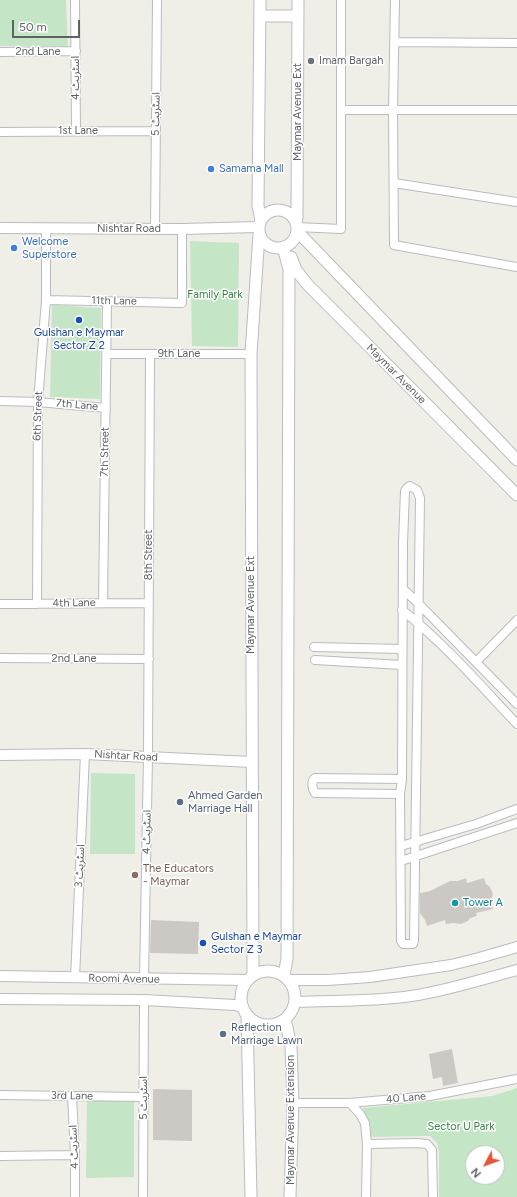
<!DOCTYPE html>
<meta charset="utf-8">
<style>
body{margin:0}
#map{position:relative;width:517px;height:1197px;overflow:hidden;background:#f0efe7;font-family:Figtree,sans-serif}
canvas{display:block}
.north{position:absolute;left:465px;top:1145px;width:40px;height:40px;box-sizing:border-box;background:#fff;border:1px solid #bfc0c2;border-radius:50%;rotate:229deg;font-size:11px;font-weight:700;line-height:16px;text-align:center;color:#5e6166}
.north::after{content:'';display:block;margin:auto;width:14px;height:18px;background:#e45539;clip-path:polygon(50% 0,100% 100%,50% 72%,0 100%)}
.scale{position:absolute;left:12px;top:20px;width:68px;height:18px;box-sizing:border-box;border:2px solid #5e6166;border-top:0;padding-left:5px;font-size:12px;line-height:14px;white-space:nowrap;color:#5e6166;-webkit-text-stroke:3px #fff;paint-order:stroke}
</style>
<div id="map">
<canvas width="517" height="1197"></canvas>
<div class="north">N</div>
<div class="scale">50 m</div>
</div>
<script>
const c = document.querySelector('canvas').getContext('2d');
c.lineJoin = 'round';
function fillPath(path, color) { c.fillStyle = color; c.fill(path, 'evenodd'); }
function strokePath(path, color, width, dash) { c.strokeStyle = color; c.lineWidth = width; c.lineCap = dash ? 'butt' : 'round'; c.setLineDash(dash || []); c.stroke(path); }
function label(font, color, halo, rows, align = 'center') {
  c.font = font + ' Figtree,"Noto Sans Arabic",sans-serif'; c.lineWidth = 3; c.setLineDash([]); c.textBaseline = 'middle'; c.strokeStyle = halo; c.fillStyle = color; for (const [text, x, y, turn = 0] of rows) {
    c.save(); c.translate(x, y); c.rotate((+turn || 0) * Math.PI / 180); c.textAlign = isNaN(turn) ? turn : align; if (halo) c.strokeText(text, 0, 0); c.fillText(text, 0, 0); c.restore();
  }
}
fillPath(new Path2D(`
 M0 0H66L68 46H0Z
 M190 241 239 243 238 347 192 346Z
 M52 305 101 308 100 399 50 397Z
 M91 773 135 774V854H90Z
 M517 1088V1197H439V1152L437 1143 430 1136 372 1137 363 1108 492 1096ZM473 1153H497V1177H473Z
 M134 1098V1177L86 1178 87 1099Z`), '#c4e6c7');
fillPath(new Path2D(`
 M466 878 467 883 484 878 486 884 490 887 493 894 491 901 493 909 476 913 477 916 470 918 468 921 461 924 453 923 446 924 445 920 427 926 425 920 420 913V893L430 891 450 881H458Z
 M151 920 199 922 198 954 150 953Z
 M452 1049 458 1083 443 1086 442 1077 433 1079 429 1054Z
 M153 1089 192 1090V1141L153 1140Z`), '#ccc9c4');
const minor = new Path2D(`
 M75 0 76 131
 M395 0 393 110 394 245 517 267
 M394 42 517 43
 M0 52 76 51
 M341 110H517
 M0 132 156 131
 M394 183 517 202
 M296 227 341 229V0
 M155 229 157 0
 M46 300 182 303V229
 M107 354H251
 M0 401 38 402 106 408
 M410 486 417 490 420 498 414 941 413 944H403L401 941 400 794 402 779 403 543 405 491 407 488Z
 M403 589 418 603 517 704
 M103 603 107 301
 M0 604 149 603
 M37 604 38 402 46 300V228
 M402 610C443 642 481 686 517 724
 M314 647 402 649
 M0 658 149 659
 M315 660 402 665
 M476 662 517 620
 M400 794 315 793C312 789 311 781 315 778L402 779
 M401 846 476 824 517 809
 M401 861 517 823
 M75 978 85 754
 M144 979 148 757 150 354
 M0 1095 144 1097
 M72 1096 75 1155V1197
 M293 1103H350L430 1096 517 1079
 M350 1103 360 1114 365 1123 367 1144 366 1197
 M367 1144 417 1143 427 1144 432 1150 433 1197
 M0 1156 75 1155
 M143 1197 144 1000`);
const tertiary = new Path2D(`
 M0 228 182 229 258 227
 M0 755 85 754 252 762
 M0 976 247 980
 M289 980H328L370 977 451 965 479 958 517 947
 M0 999 144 1000 235 1005 242 1007
 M295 1002C334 1000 373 1002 411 996 447 991 482 979 517 970`);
const secondary = new Path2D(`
 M260 0 258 206 261 220
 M260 16H298
 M259 229a19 19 0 1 1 38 0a19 19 0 1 1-38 0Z
 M296 223 297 217 298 0
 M297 231 517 460
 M283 247 289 269 287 958 284 976
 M291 257 296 270 307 284 517 495
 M241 998a27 27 0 1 1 54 0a27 27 0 1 1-54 0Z
 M253 975 251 354 259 234
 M247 1015 251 1197
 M285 1019 291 1046 293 1103 290 1197`);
strokePath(minor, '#b9bbc0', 10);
strokePath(tertiary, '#b9bbc0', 12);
strokePath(secondary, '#babcc2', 13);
strokePath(minor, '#fff', 8);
strokePath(tertiary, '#fff', 10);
strokePath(secondary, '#fff', 11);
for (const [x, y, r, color] of [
 [311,61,4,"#6b7280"],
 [211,169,4,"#3f7fe0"],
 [14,248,4,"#3f7fe0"],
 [79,320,4,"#1a4fb4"],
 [180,802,4,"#5c6f8a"],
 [135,875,4,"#8d6e63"],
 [455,903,4,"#0f9aa8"],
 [203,943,4,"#1a4fb4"],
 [223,1034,4,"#5c6f8a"]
]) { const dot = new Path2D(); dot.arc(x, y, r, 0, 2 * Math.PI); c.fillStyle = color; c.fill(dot); strokePath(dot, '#fff', 1.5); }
label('11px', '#5e6166', '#fff', [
 ["2nd Lane",38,52],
 ["اسٹریٹ 4",76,78,-90],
 ["Maymar Avenue Ext",298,112,-90],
 ["اسٹریٹ 5",156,114,-89],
 ["1st Lane",78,131],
 ["Nishtar Road",129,229],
 ["11th Lane",114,301,1],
 ["9th Lane",179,354],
 ["Maymar Avenue",396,374,45],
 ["7th Lane",77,405,5],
 ["6th Street",38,416,-88],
 ["7th Street",105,452,-89],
 ["8th Street",149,555,-90],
 ["4th Lane",74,603,-1],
 ["Maymar Avenue Ext",251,605,-90],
 ["2nd Lane",74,659],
 ["Nishtar Road",126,756,3],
 ["اسٹریٹ 4",147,832,-89],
 ["اسٹریٹ 3",80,866,-87],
 ["Roomi Avenue",124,979,1],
 ["3rd Lane",72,1096,1],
 ["اسٹریٹ 5",144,1098,-90],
 ["40 Lane",406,1098,-5],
 ["Maymar Avenue Extension",291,1120,-90],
 ["اسٹریٹ 4",74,1147,-92]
]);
label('11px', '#5b616d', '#fff', [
 ["Imam Bargah",319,61]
], 'left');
label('11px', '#366cbe', '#fff', [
 ["Samama Mall",219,169],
 ["Welcome",22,242],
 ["Superstore",22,255]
], 'left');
label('11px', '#388342', '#fff', [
 ["Family Park",215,295],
 ["Sector U Park",461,1127]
]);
label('11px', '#164399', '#fff', [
 ["Gulshan e Maymar",79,333],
 ["Sector Z 2",79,346],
 ["Gulshan e Maymar",211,937,"left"],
 ["Sector Z 3",211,950,"left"]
]);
label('11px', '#4e5e75', '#fff', [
 ["Ahmed Garden",188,796],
 ["Marriage Hall",188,809],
 ["Reflection",231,1028],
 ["Marriage Lawn",231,1041]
], 'left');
label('11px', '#785e54', '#fff', [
 ["The Educators",143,869],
 ["- Maymar",143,882]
], 'left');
label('11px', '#0d838f', '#fff', [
 ["Tower A",463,903]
], 'left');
</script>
